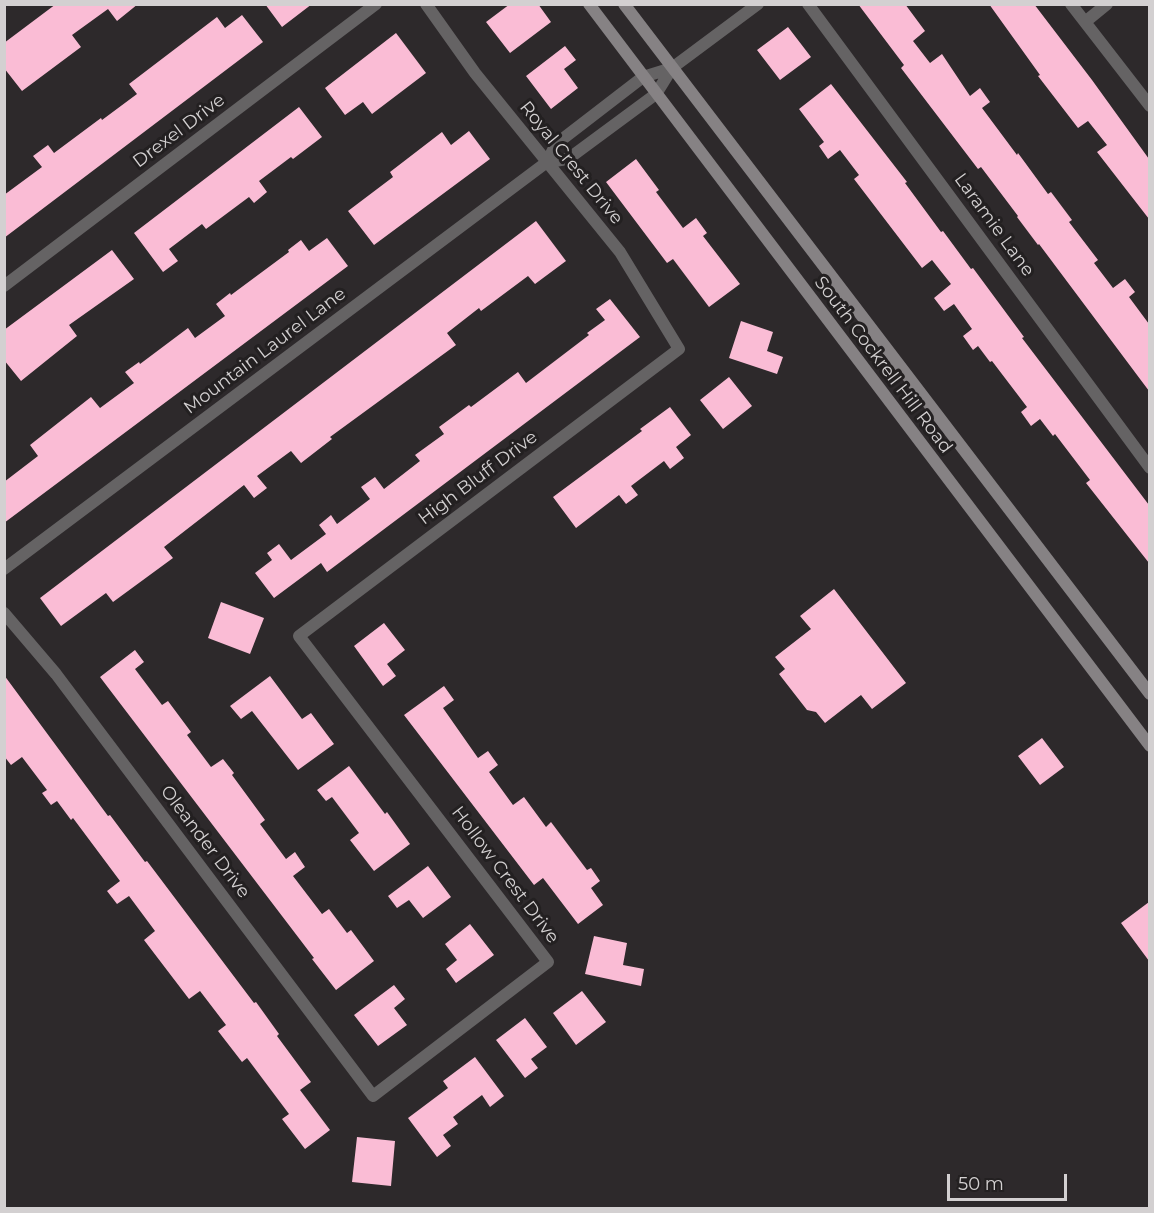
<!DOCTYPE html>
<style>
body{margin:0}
#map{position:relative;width:1154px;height:1213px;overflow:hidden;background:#2d292b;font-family:Montserrat,sans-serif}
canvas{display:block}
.frame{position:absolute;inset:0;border:6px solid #d3d0d1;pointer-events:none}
.scale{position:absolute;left:947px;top:1174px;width:120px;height:27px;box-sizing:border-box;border:3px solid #d3d0d1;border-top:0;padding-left:8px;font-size:18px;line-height:21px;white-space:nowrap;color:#d3d0d1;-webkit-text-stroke:4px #232021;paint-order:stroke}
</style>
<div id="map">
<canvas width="1154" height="1213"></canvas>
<div class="frame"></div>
<div class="scale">50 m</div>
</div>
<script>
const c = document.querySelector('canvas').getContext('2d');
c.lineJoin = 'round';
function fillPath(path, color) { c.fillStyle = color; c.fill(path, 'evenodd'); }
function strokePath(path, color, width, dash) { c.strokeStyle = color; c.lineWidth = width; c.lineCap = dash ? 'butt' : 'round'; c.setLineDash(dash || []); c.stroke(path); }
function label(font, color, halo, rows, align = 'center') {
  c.font = font + ' Montserrat,sans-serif'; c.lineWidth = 6; c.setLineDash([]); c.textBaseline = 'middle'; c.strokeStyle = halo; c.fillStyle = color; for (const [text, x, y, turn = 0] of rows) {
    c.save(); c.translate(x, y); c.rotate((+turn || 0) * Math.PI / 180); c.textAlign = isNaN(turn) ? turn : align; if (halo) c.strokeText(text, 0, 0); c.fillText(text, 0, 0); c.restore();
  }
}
fillPath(new Path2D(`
 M56 4H138L117 21 108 9 72 35 81 47 22 91 4 68V43Z
 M265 4H312L282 27Z
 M510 4H538L551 22 510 53 486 22Z
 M858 4H905L925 31 913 41 930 63 942 54 970 96 980 88 990 102 982 108 1017 155 1018 153 1048 194 1051 192 1072 220 1069 222 1098 260 1094 263 1113 288 1125 279 1135 292 1129 297 1149 324V391L1039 244 1038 245 1017 217 1018 216 981 167 978 169 901 68 904 65Z
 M989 4H1034L1092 80 1149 159V219L1097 152 1107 145 1088 121 1078 128 1038 76 1040 75Z
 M242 15 263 42 4 238V195L42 167 33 156 48 145 54 153 101 118 102 120 137 94 129 84 217 17 225 28Z
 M788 27 811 57 780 80 757 50Z
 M396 33 426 73 372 114 363 102 345 115 325 88Z
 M565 46 576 60 564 69 578 88 551 109 526 76Z
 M831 84 907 182 905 183 941 232 943 231 971 269 973 268 1024 337 1022 338 1149 505V563L1086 483 1090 480 1055 434 1053 436 1040 419 1031 426 1021 412 1027 407 992 361 990 362 978 346 973 350 963 336 972 329 954 304 944 311 934 298 951 284 932 260 922 268 854 179 859 175 840 150 828 159 819 146 824 142 799 109Z
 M299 107 322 137 293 159 291 157 259 181 267 192 254 203 249 197 206 229 202 224 169 249 178 261 163 272 134 233Z
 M469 131 490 159 374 245 348 211 393 177 390 172 442 132 451 145Z
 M636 159 659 190 656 192 683 228 696 218 707 233 703 236 740 284 709 307 673 259 667 263 606 182Z
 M536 221 566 261 535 284 528 276 481 311 479 308 447 333 456 345 330 437 332 439 301 463 291 451 257 476 267 488 254 498 244 485 164 547 173 558 113 602 106 593 61 626 40 598Z
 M327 238 348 266 4 523V482L38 456 30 445 91 397 100 408 134 383 125 372 139 362 140 364 188 328 195 338 225 316 216 304 230 293 231 295 289 252 288 250 301 240 309 251Z
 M112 250 134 279 69 325 77 336 21 381 4 360V330Z
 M610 299 640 337 327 572 321 563 274 598 255 573 272 560 267 553 279 544 291 560 326 534 319 525 331 515 337 524 370 499 361 487 375 477 384 489 420 461 415 455 444 434 439 427 469 405 471 407 518 372 526 383 589 335 587 333 605 320 596 309Z
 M741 321 773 332 767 351 783 357 777 374 729 358Z
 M729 377 752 406 723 429 700 400Z
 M670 407 691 435 676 447 684 458 670 469 664 461 631 486 638 495 626 504 619 495 576 528 553 497 642 431 640 429Z
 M834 589 906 683 872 709 861 695 825 723 816 712 807 710 779 674 785 669 775 657 811 629 800 616Z
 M221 602 264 618 250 654 208 638Z
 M384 623 405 650 387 664 396 676 383 686 354 646Z
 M135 650 144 662 135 669 162 705 168 701 191 732 187 735 211 767 223 759 234 773 232 775 265 820 260 824 286 859 295 852 305 867 293 876 322 914 329 909 347 933 351 930 374 961 336 990 312 959 314 958 100 677Z
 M4 675 108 816 110 815 145 862 147 861 254 1003 256 1002 279 1034 277 1036 311 1082 300 1090 330 1130 305 1149 282 1119 289 1114 247 1058 242 1062 218 1031 226 1025 200 991 189 999 144 940 155 931 129 896 117 904 107 891 120 881 73 818 71 820 57 801 51 805 42 793 47 790 22 757 11 765 4 756Z
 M270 676 302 719 311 713 334 744 298 770 252 711 241 719 230 706Z
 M444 686 454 700 443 708 478 758 488 751 498 765 489 772 513 805 524 797 546 827 551 822 587 870 591 868 600 881 591 888 603 905 578 924 543 878 534 885 404 715Z
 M1042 738 1064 767 1040 785 1018 756Z
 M349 766 385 814 387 812 410 844 374 871 350 840 359 833 332 797 326 801 317 790Z
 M428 866 451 897 423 918 409 900 397 908 388 896Z
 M1149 902V961L1121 923Z
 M470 924 494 955 456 983 446 969 457 960 445 944Z
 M594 936 627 943 623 965 644 969 641 986 585 974Z
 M394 985 405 999 394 1008 407 1025 378 1046 354 1015Z
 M582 991 606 1022 576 1045 553 1013Z
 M525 1018 547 1047 531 1059 538 1068 525 1078 496 1040Z
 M475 1057 504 1096 490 1107 482 1095 453 1117 458 1124 443 1135 451 1146 437 1157 408 1118 448 1088 443 1081Z
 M357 1137 395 1141 391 1186 352 1182Z`), '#fabcd5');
strokePath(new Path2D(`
 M808 4 1150 468
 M1071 4 1150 106
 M1085 22 1107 4
 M547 162 568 159 656 94 672 68
 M4 286 376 4
 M4 569 547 162 556 144 643 77 672 68
 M4 613 56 674 373 1096 548 962 299 636 679 349 620 252 475 73 426 4`), '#656364', 12);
strokePath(new Path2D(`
 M672 68 758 4`), '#656364', 12);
strokePath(new Path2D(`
 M589 4 1150 746
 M624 4 1150 694`), '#868284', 12);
label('18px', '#d3d0d1', '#232021', [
 ["Drexel Drive",179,131,-37],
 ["Royal Crest Drive",571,163,51],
 ["Laramie Lane",994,225,54],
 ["Mountain Laurel Lane",265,351,-37],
 ["South Cockrell Hill Road",883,365,53],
 ["High Bluff Drive",478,478,-37],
 ["Oleander Drive",205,842,53],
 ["Hollow Crest Drive",505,875,53]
]);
</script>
